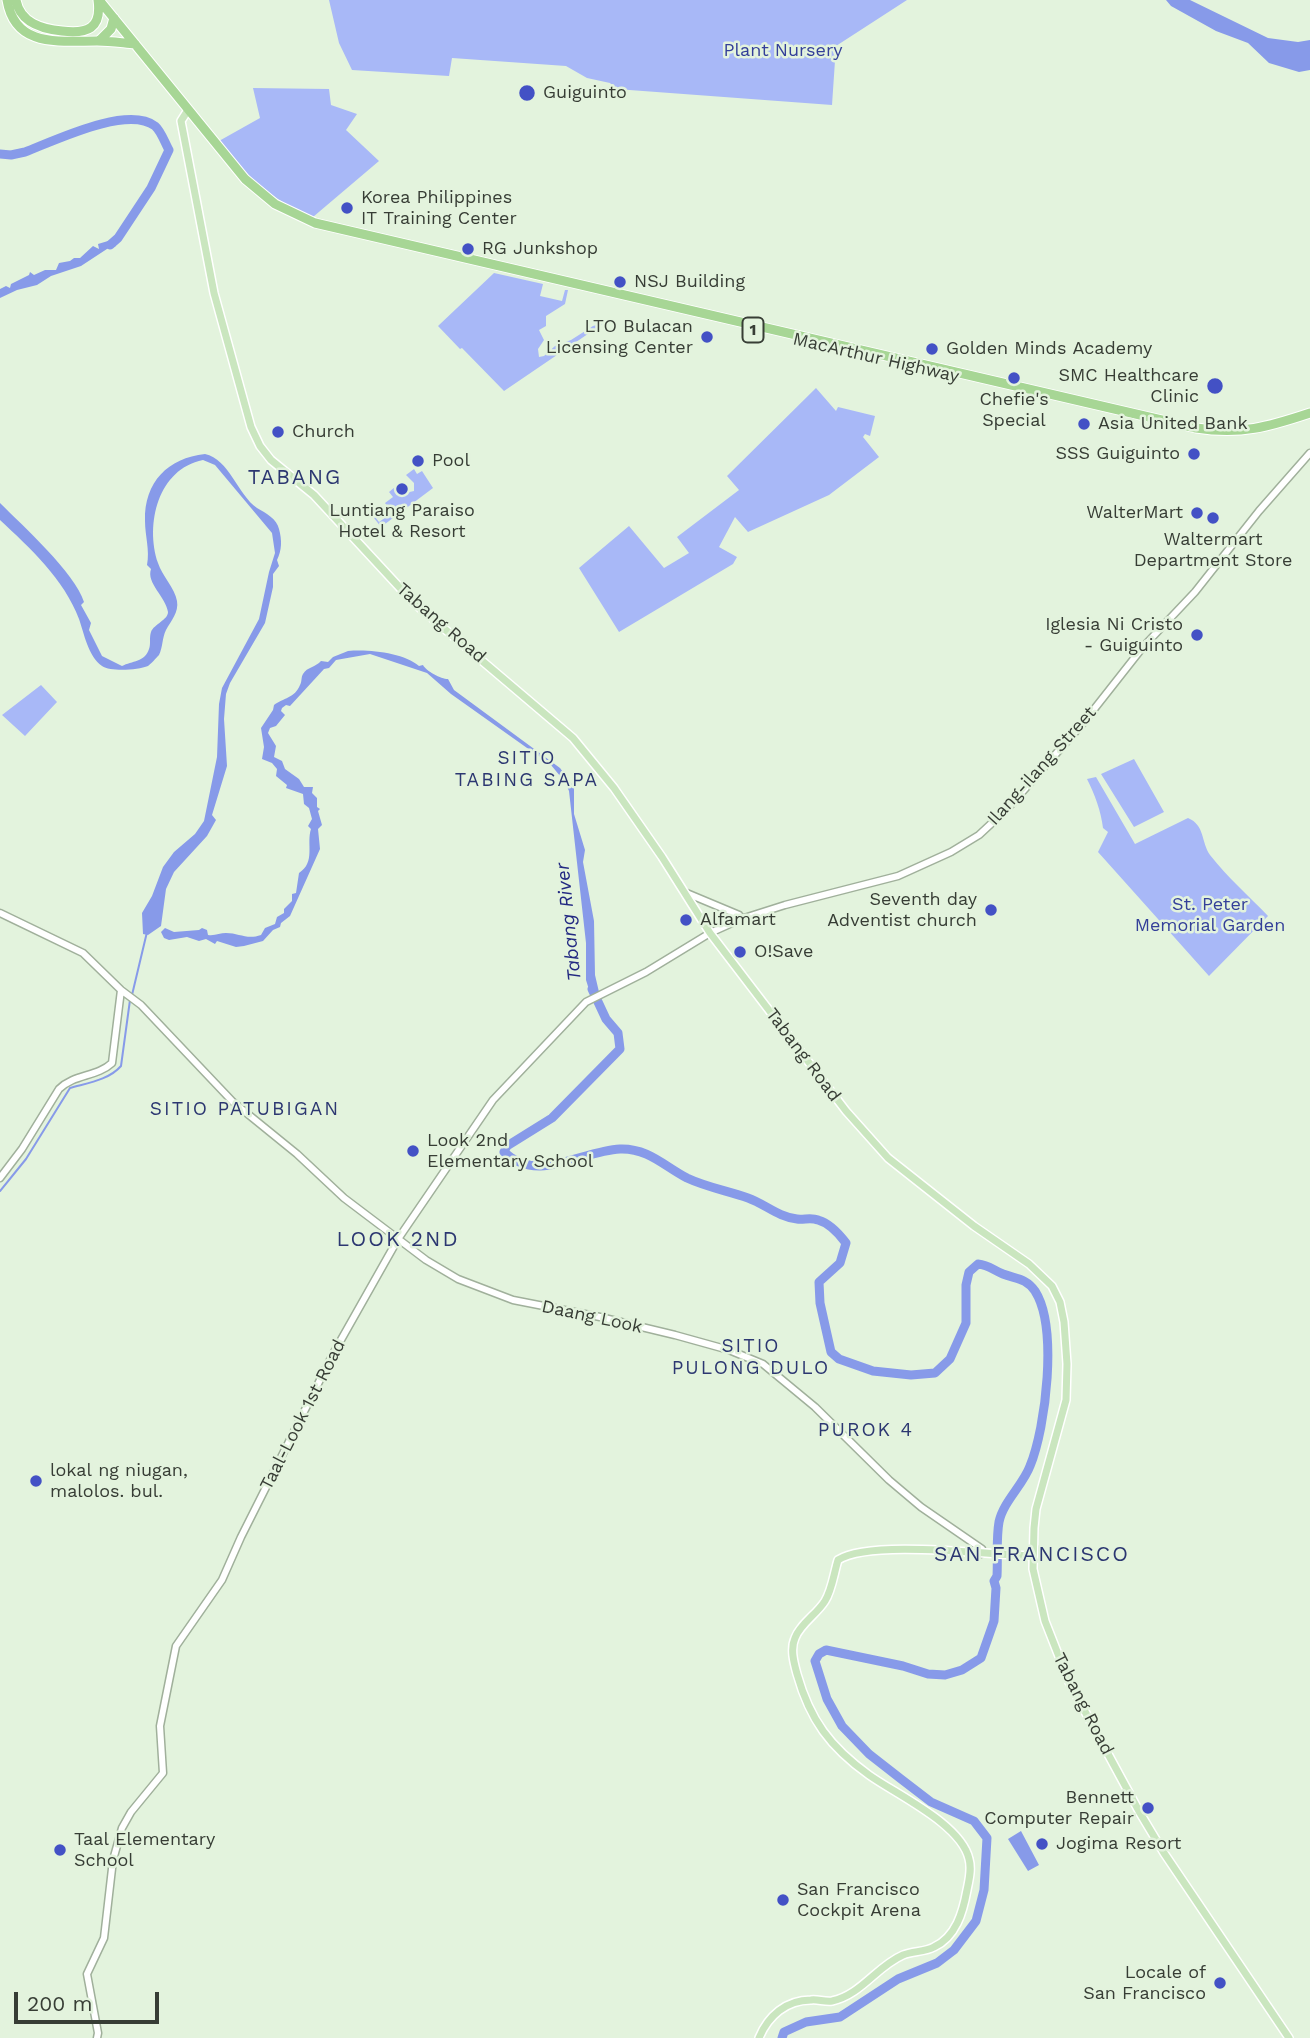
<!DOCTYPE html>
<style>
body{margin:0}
#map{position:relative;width:1310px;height:2038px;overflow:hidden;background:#e3f3dd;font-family:"Work Sans",sans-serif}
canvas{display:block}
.scale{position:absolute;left:14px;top:1992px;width:145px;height:32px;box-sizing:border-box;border:4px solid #373d35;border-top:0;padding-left:9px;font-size:21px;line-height:24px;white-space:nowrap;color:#373d35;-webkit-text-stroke:5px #e3f3dd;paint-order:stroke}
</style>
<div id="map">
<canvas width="1310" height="2038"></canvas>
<div class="scale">200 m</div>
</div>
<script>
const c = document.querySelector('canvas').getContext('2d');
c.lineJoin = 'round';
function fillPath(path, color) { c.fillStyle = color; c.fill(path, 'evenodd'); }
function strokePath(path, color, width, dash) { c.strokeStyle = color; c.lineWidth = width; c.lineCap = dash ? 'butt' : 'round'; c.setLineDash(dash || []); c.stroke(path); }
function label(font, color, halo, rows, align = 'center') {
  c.font = font + ' "Work Sans",sans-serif'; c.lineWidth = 5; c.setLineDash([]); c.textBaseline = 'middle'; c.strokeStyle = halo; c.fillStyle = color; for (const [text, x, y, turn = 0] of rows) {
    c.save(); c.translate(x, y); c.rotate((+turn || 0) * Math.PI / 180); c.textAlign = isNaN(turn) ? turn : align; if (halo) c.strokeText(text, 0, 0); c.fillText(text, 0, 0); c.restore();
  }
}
fillPath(new Path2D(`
 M329 0H907L836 46 832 105 616 89 610 83 587 78 566 66 452 58 449 76 352 70 339 43Z
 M253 88 329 89 331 105 357 114 346 130 379 161 313 217C271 200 246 176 219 141L260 118Z
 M494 273 543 284 540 296 562 301 565 290H568L565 304 546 316V326L539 330 544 340 538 349 539 357 544 356 555 346 571 340 593 326 604 323 504 391 462 348 460 349 438 326Z
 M816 388 836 411 838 407 875 416 870 436 865 434 863 437 879 457 829 495 748 532 735 517 719 547 737 557 733 564 619 632 579 568 629 526 664 568 689 553 677 537 739 490 727 476Z
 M414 469 417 474 422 471 433 488 381 527 367 509H369L379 522 392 513 385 503 393 497 389 492 395 487 401 494 414 491V483L406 475Z
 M41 685 57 702 25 736 2 715Z
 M1134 759 1164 812 1134 827 1101 774Z
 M1096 777 1135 844 1188 818C1205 825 1201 842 1210 855 1227 877 1249 896 1268 916L1209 976 1098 852 1108 832 1103 828C1101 811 1095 795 1087 779Z`), '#a8b8f7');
fillPath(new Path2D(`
 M1166 0H1190L1268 38 1298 42 1310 40V70L1299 72 1269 63 1248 43 1216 31 1171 6Z
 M118 238 115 247H110L81 266 51 276 37 285 17 290 0 298V289L6 286 10 288 11 284 29 275 30 272 34 275 45 270H56L59 263 70 261 74 258H80L93 246 99 249 98 244Z
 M205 454C229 459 238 495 257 508 266 513 277 519 279 529 282 540 282 550 277 560L279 566 273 574V587L265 623 230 683 226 694 224 719 227 766 212 815 216 820 207 836 174 872 166 889 161 926 148 935 143 934 142 913 152 896 163 867 174 852 195 834 204 821 217 757 219 704 222 688 259 619 269 572 275 553 272 533 215 465 203 460C158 469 145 524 158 563 162 576 175 588 177 601 179 612 171 621 166 630 162 638 163 647 159 655 156 658 151 664 148 666 138 670 111 672 102 666 88 656 84 633 79 619 64 579 30 548 0 520V503C23 526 75 573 84 602L81 605 91 623 89 630 102 656 122 666C132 661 145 662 149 649 151 644 149 638 151 632 154 624 168 620 168 612 166 597 146 583 151 569L147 565C150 550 145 536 145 521 144 482 168 458 205 454Z
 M348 651C370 649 404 653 419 666L423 665C426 671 441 679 448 679L454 690 560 768 574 787V814L585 850 583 862 594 921 595 975 599 992 591 996 586 980V943L569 791 565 782 551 765 451 694 427 673 370 654 336 660 329 668 324 669 290 706 286 705 282 708 281 711 285 715 276 726 270 728 268 733 276 746 274 757 282 761 285 769 299 779 304 787H313L312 793 317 798V807L320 809 318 811 322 825 318 829 320 849 290 916 281 923 280 927 273 930 263 941 244 946 236 947 217 941 215 944 206 939 199 941 187 937 169 940 164 938 161 932 165 928 174 932 199 930 202 928 207 930 208 935C215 936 220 933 226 933 239 933 247 940 261 935L265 928 275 924 277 917 284 913V909L292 901V894L296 893 299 873C316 862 306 844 311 829L308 826 312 819 309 808 304 804 303 794 286 788 287 785 276 776 277 769 272 763 262 759 264 747 261 728 273 710 274 705C283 698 295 698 300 685 302 682 301 677 303 674 307 667 316 667 321 661L328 662 333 657Z
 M1021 1831 1039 1865 1028 1871 1008 1839Z`), '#879ae9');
strokePath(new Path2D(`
 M132 995 147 932
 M0 1191 26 1159 70 1088C87 1083 109 1080 121 1066L130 1000`), '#879ae9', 2);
strokePath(new Path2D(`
 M0 154 11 155 25 152C54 141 127 105 155 126 161 131 165 143 169 150L151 188 118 238 110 245
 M592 989 606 1019 618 1033 620 1049 552 1118 507 1146 504 1152C537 1184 581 1151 620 1149 648 1148 664 1166 687 1178 706 1187 728 1191 748 1198 765 1204 778 1217 797 1219 804 1220 811 1217 818 1220 829 1223 840 1235 846 1243L840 1263 819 1282 820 1303 831 1352 839 1359 873 1371 911 1375 935 1373 950 1359 966 1323V1285L969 1272 978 1264C989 1265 993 1270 1003 1274 1016 1279 1026 1278 1035 1291 1058 1327 1046 1427 1030 1466 1023 1485 1003 1502 999 1522 996 1539 998 1558 997 1576L994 1581 996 1588 994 1621 981 1658 962 1670 945 1675 928 1674 903 1666 826 1650 819 1654 815 1661 827 1699 842 1726 869 1754 901 1779 931 1802 974 1821 987 1838 984 1890 976 1921 954 1950 937 1963 898 1979 840 2017 806 2022 784 2032 782 2038`), '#879ae9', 9);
const minor = new Path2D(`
 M684 892 739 915 741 919
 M0 913 83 953 121 990 141 1005 233 1102 297 1154 344 1198 426 1260 458 1279 513 1300 600 1317 675 1335 729 1350 763 1364 815 1407 889 1480 921 1507 982 1549 981 1554
 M0 1178 22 1149 59 1089C74 1074 97 1077 112 1063L121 990
 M97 2038 98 2033 87 1974 104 1938 113 1860 122 1828 131 1812 163 1773 160 1726 176 1646 222 1580 241 1537 333 1354 398 1239 493 1100 586 1002 646 972 710 933 741 919 785 905 898 876 951 852 979 835 1008 808 1084 722 1143 647 1195 592 1259 511 1310 453`);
const major = new Path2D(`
 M188 110 181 121 214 293 251 427 260 446 271 460 314 495 414 603 573 738 614 788 662 857 710 933 846 1111 888 1158 974 1226 1029 1264 1052 1286 1060 1302 1064 1322 1067 1364 1066 1400 1036 1509 1034 1528 1033 1569 1045 1621 1069 1682 1140 1813 1164 1853 1289 2038
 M759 2038C768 2016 786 2000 811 2000 817 1999 825 2002 832 2001 861 1995 877 1966 903 1955 913 1951 925 1952 934 1947 956 1937 963 1912 967 1890 969 1880 972 1869 969 1859 961 1824 897 1795 869 1775 830 1747 810 1720 797 1674 794 1663 790 1649 795 1638 800 1624 817 1614 825 1601 832 1590 834 1573 838 1560 870 1539 990 1555 1033 1556`);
const highway = new Path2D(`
 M7 0C15 48 59 41 97 41 110 41 123 43 135 44
 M16 0C20 23 42 29 62 31 87 34 102 29 98 0
 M99 0 245 179 275 204 315 223 1196 428C1241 435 1268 427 1310 413
 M99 41 111 29 114 18`);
strokePath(minor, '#a0b09b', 9);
strokePath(major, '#fff', 10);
strokePath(highway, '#fff', 11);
strokePath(minor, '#fff', 6);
strokePath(major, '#cae6bf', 7);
strokePath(highway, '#a7d695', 9);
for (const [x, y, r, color] of [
 [527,93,9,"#4351c5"],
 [347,208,7,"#4351c5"],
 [468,249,7,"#4351c5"],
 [620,282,7,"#4351c5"],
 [707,337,7,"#4351c5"],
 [932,349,7,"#4351c5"],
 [1014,378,7,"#4351c5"],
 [1215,386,9,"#4351c5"],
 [1084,424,7,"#4351c5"],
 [278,432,7,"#4351c5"],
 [1194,454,7,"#4351c5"],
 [418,461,7,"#4351c5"],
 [402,489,7,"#4351c5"],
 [1197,513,7,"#4351c5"],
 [1213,518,7,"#4351c5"],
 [1197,635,7,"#4351c5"],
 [991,910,7,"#4351c5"],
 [686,920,7,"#4351c5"],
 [740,952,7,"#4351c5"],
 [413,1151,7,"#4351c5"],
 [36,1481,7,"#4351c5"],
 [1148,1808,7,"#4351c5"],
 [1042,1844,7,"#4351c5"],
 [60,1850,7,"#4351c5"],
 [783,1900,7,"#4351c5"],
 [1220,1983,7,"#4351c5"]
]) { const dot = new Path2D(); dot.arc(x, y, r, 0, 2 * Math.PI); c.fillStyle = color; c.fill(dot); strokePath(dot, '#e3f3dd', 2.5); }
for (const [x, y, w] of [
 [753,330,21]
]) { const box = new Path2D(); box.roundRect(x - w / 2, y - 12.5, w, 25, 5); c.fillStyle = '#e3f3dd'; c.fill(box); strokePath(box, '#373d35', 2); }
label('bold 16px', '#373d35', null, [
 ["1",753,330]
]);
label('18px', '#333f99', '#e3f3dd', [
 ["Plant Nursery",783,51],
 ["St. Peter",1210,905],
 ["Memorial Garden",1210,926]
]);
label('18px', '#373d35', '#e3f3dd', [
 ["Guiguinto",543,93],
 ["Korea Philippines",361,198],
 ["IT Training Center",361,219],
 ["RG Junkshop",482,249],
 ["NSJ Building",634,282],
 ["LTO Bulacan",693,327,"right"],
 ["Licensing Center",693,348,"right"],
 ["Golden Minds Academy",946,349],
 ["SMC Healthcare",1199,376,"right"],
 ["Clinic",1199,397,"right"],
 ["Chefie's",1014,400,"center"],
 ["Special",1014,421,"center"],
 ["Asia United Bank",1098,424],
 ["Church",292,432],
 ["SSS Guiguinto",1180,454,"right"],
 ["Pool",432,461],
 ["Luntiang Paraiso",402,511,"center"],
 ["Hotel & Resort",402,532,"center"],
 ["WalterMart",1183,513,"right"],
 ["Waltermart",1213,540,"center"],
 ["Department Store",1213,561,"center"],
 ["Iglesia Ni Cristo",1183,625,"right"],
 ["- Guiguinto",1183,646,"right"],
 ["Seventh day",977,900,"right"],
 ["Adventist church",977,921,"right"],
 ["Alfamart",700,920],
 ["O!Save",754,952],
 ["Look 2nd",427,1141],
 ["Elementary School",427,1162],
 ["lokal ng niugan,",50,1471],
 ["malolos. bul.",50,1492],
 ["Bennett",1134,1798,"right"],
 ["Computer Repair",1134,1819,"right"],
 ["Taal Elementary",74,1840],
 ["School",74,1861],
 ["Jogima Resort",1056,1844],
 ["San Francisco",797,1890],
 ["Cockpit Arena",797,1911],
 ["Locale of",1206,1973,"right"],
 ["San Francisco",1206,1994,"right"]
], 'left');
label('18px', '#373d35', '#e3f3dd', [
 ["MacArthur Highway",876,358,13],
 ["Tabang Road",441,623,41],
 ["Ilang-ilang Street",1042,766,-48],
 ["Tabang Road",803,1055,53],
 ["Daang Look",592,1317,12],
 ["Taal-Look 1st Road",303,1415,-63],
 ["Tabang Road",1083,1704,63]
]);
c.letterSpacing = '2px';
label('19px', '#2c3771', '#e3f3dd', [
 ["SITIO",527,758],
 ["TABING SAPA",527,780],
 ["SITIO PATUBIGAN",245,1109],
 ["SITIO",751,1346],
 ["PULONG DULO",751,1368],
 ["PUROK 4",866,1430]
]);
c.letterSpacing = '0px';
label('italic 19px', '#232982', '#e3f3dd', [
 ["Tabang River",569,922,-96]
]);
c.letterSpacing = '2px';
label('21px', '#2c3771', '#e3f3dd', [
 ["TABANG",295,478],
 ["LOOK 2ND",398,1240],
 ["SAN FRANCISCO",1032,1555]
]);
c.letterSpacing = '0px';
</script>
